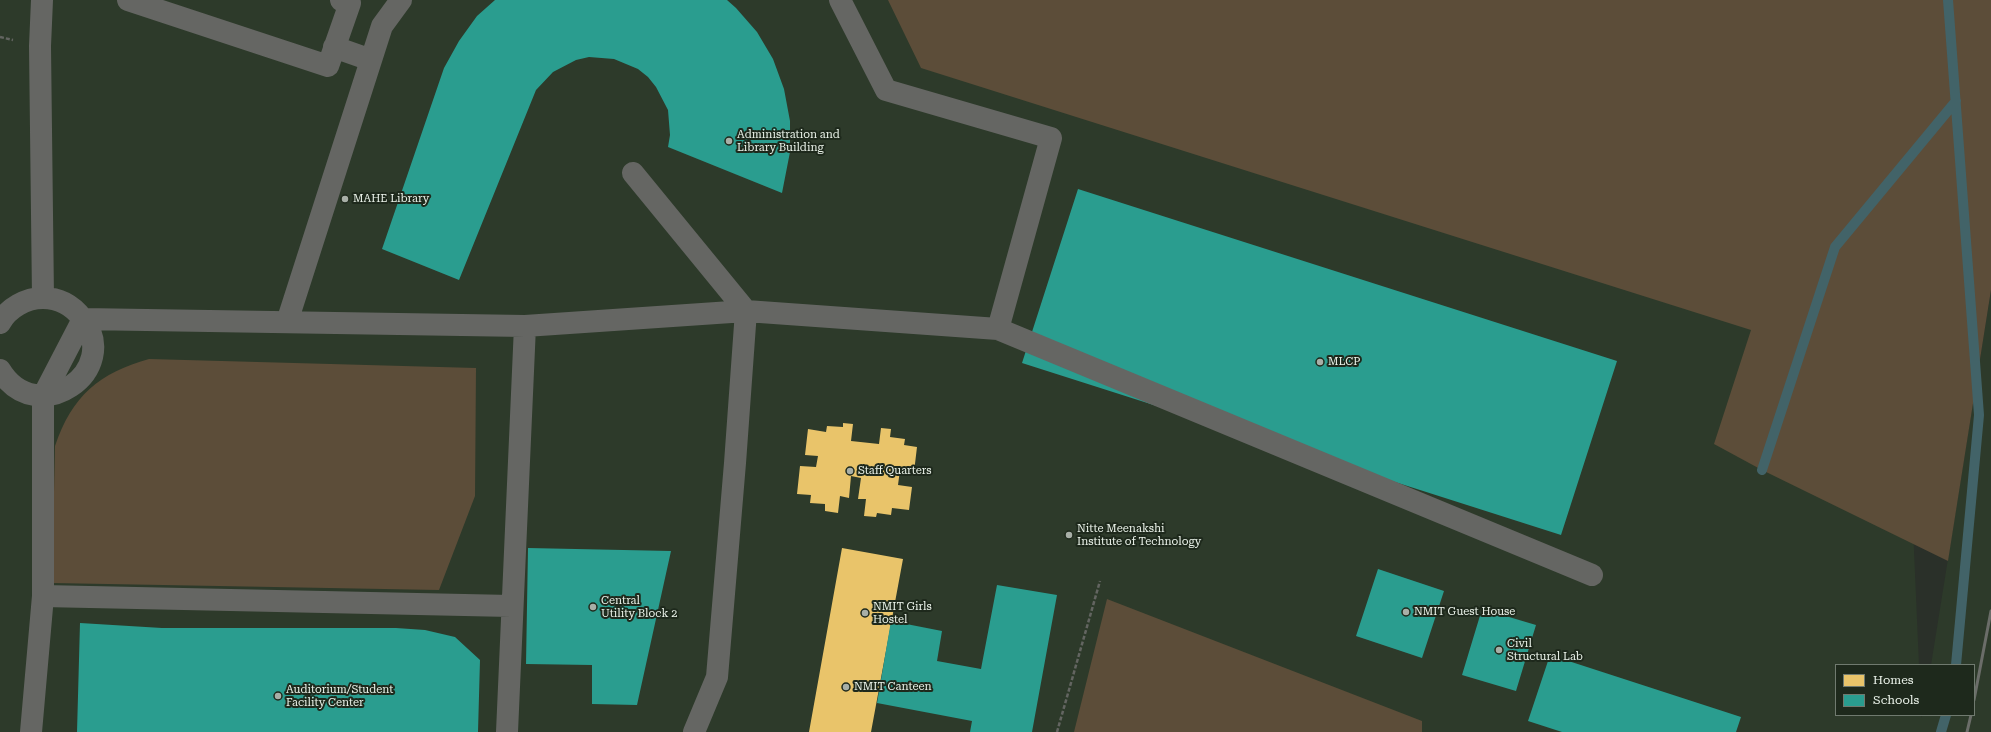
<!DOCTYPE html>
<style>
body{margin:0}
#map{position:relative;width:1991px;height:732px;overflow:hidden;background:#2a3029;font-family:"Roboto Serif",serif}
canvas{display:block}
.legend{position:absolute;left:1835px;top:664px;width:140px;height:52px;box-sizing:border-box;background:#1e291c;border:1px solid #707a6f;margin:0;padding:5px 7px;list-style:none;font-size:12px;color:#ecf4eb}
.legend li{display:flex;align-items:center;gap:8px;height:20px}
.legend b{width:20px;border:1px solid #707a6f}
</style>
<div id="map">
<canvas width="1991" height="732"></canvas>
<ul class="legend">
<li><b style="height:11px;background:#e9c46a"></b>Homes</li>
<li><b style="height:11px;background:#2a9d8f"></b>Schools</li>
</ul>
</div>
<script>
const c = document.querySelector('canvas').getContext('2d');
c.lineJoin = 'round';
function fillPath(path, color) { c.fillStyle = color; c.fill(path, 'evenodd'); }
function strokePath(path, color, width, dash) { c.strokeStyle = color; c.lineWidth = width; c.lineCap = dash ? 'butt' : 'round'; c.setLineDash(dash || []); c.stroke(path); }
function label(font, color, halo, rows, align = 'center') {
  c.font = font + ' "Roboto Serif",serif'; c.lineWidth = 4; c.setLineDash([]); c.textBaseline = 'middle'; c.strokeStyle = halo; c.fillStyle = color; for (const [text, x, y, turn = 0] of rows) {
    c.save(); c.translate(x, y); c.rotate((+turn || 0) * Math.PI / 180); c.textAlign = isNaN(turn) ? turn : align; if (halo) c.strokeText(text, 0, 0); c.fillText(text, 0, 0); c.restore();
  }
}
fillPath(new Path2D(`
 M0 0H1890L1919 665H1836V715H1921L1922 718V715H1974V665H1931L1991 290V732H0Z`), '#2d3a2a');
fillPath(new Path2D(`
 M888 0H1991V290L1948 561 1762 470 1714 444 1751 330 921 68Z
 M149 359 476 368 475 496 439 590 52 583 55 446C72 396 99 373 149 359Z
 M1107 599 1422 721V732H1074Z`), '#5c4d39');
fillPath(new Path2D(`
 M843 423 853 424 851 441 879 444 881 428 891 429 890 437 905 439 904 445 917 447 914 472 900 470 898 485 912 487 909 510 892 508 891 515 877 513 876 517 864 516 866 499H858L861 478 851 476 849 498 840 496 838 513 825 511V504L810 503 811 495 797 494 800 466 816 467 818 456 805 455 808 429 826 432 827 426 843 427Z
 M842 548 903 559 871 732H809Z`), '#e9c46a');
fillPath(new Path2D(`
 M495 0H727L736 8 757 32 773 59 784 89 790 121V152L782 193 668 147 670 135 668 110 656 87 648 77 638 69 614 59 589 57 576 60 553 72 536 90 459 280 382 249 444 68 459 41 477 16Z
 M1078 189 1617 361 1561 535 1022 363Z
 M528 548 671 551 637 705 592 704V665L526 664Z
 M1378 569 1444 591 1422 658 1356 636Z
 M997 585 1057 595 1032 732H970L972 721 877 703 891 621 942 631 937 661 981 669Z
 M1482 609 1536 625 1516 691 1462 675Z
 M80 623 162 628H396L425 630 455 637 480 660 478 732H77Z
 M1550 655 1741 717 1736 732H1562L1528 721Z`), '#2a9d8f');
strokePath(new Path2D(`
 M1948 0 1979 415 1956 665
 M1762 470 1835 247 1956 101
 M1941 732 1946 715`), '#426368', 10);
strokePath(new Path2D(`
 M0 37 13 40
 M1057 732 1100 581`), '#636561', 2.5, [4, 2]);
strokePath(new Path2D(`
 M42 0 40 46 43 298
 M128 0 328 66 350 3 341 0
 M840 0 886 90 1051 138 998 329
 M334 47 371 60
 M633 173 746 311 735 463 717 677 694 732
 M287 322 382 26 401 0
 M0 323C8 308 26 298 43 298 59 298 72 305 82 318 124 370 37 431 0 370
 M43 596 511 606
 M31 732 43 596V396L83 319 525 326
 M507 732 525 326 746 311 998 329 1592 575`), '#656663', 22);
strokePath(new Path2D(`
 M1974 700 1991 611
 M1967 732 1971 715`), '#6b6d69', 3);
for (const [x, y, r, color] of [
 [729,141,4,"#a8afa7"],
 [345,199,4,"#a8afa7"],
 [1320,362,4,"#a8afa7"],
 [850,471,4,"#a8afa7"],
 [1069,535,4,"#a8afa7"],
 [593,607,4,"#a8afa7"],
 [1406,612,4,"#a8afa7"],
 [865,613,4,"#a8afa7"],
 [1499,650,4,"#a8afa7"],
 [846,687,4,"#a8afa7"],
 [278,696,4,"#a8afa7"]
]) { const dot = new Path2D(); dot.arc(x, y, r, 0, 2 * Math.PI); c.fillStyle = color; c.fill(dot); strokePath(dot, '#1e291c', 1.5); }
label('11px', '#ecf4eb', '#1e291c', [
 ["Administration and",737,135],
 ["Library Building",737,148],
 ["MAHE Library",353,199],
 ["MLCP",1328,362],
 ["Staff Quarters",858,471],
 ["Nitte Meenakshi",1077,529],
 ["Institute of Technology",1077,542],
 ["Central",601,601],
 ["Utility Block 2",601,614],
 ["NMIT Girls",873,607],
 ["Hostel",873,620],
 ["NMIT Guest House",1414,612],
 ["Civil",1507,644],
 ["Structural Lab",1507,657],
 ["NMIT Canteen",854,687],
 ["Auditorium/Student",286,690],
 ["Facility Center",286,703]
], 'left');
</script>
